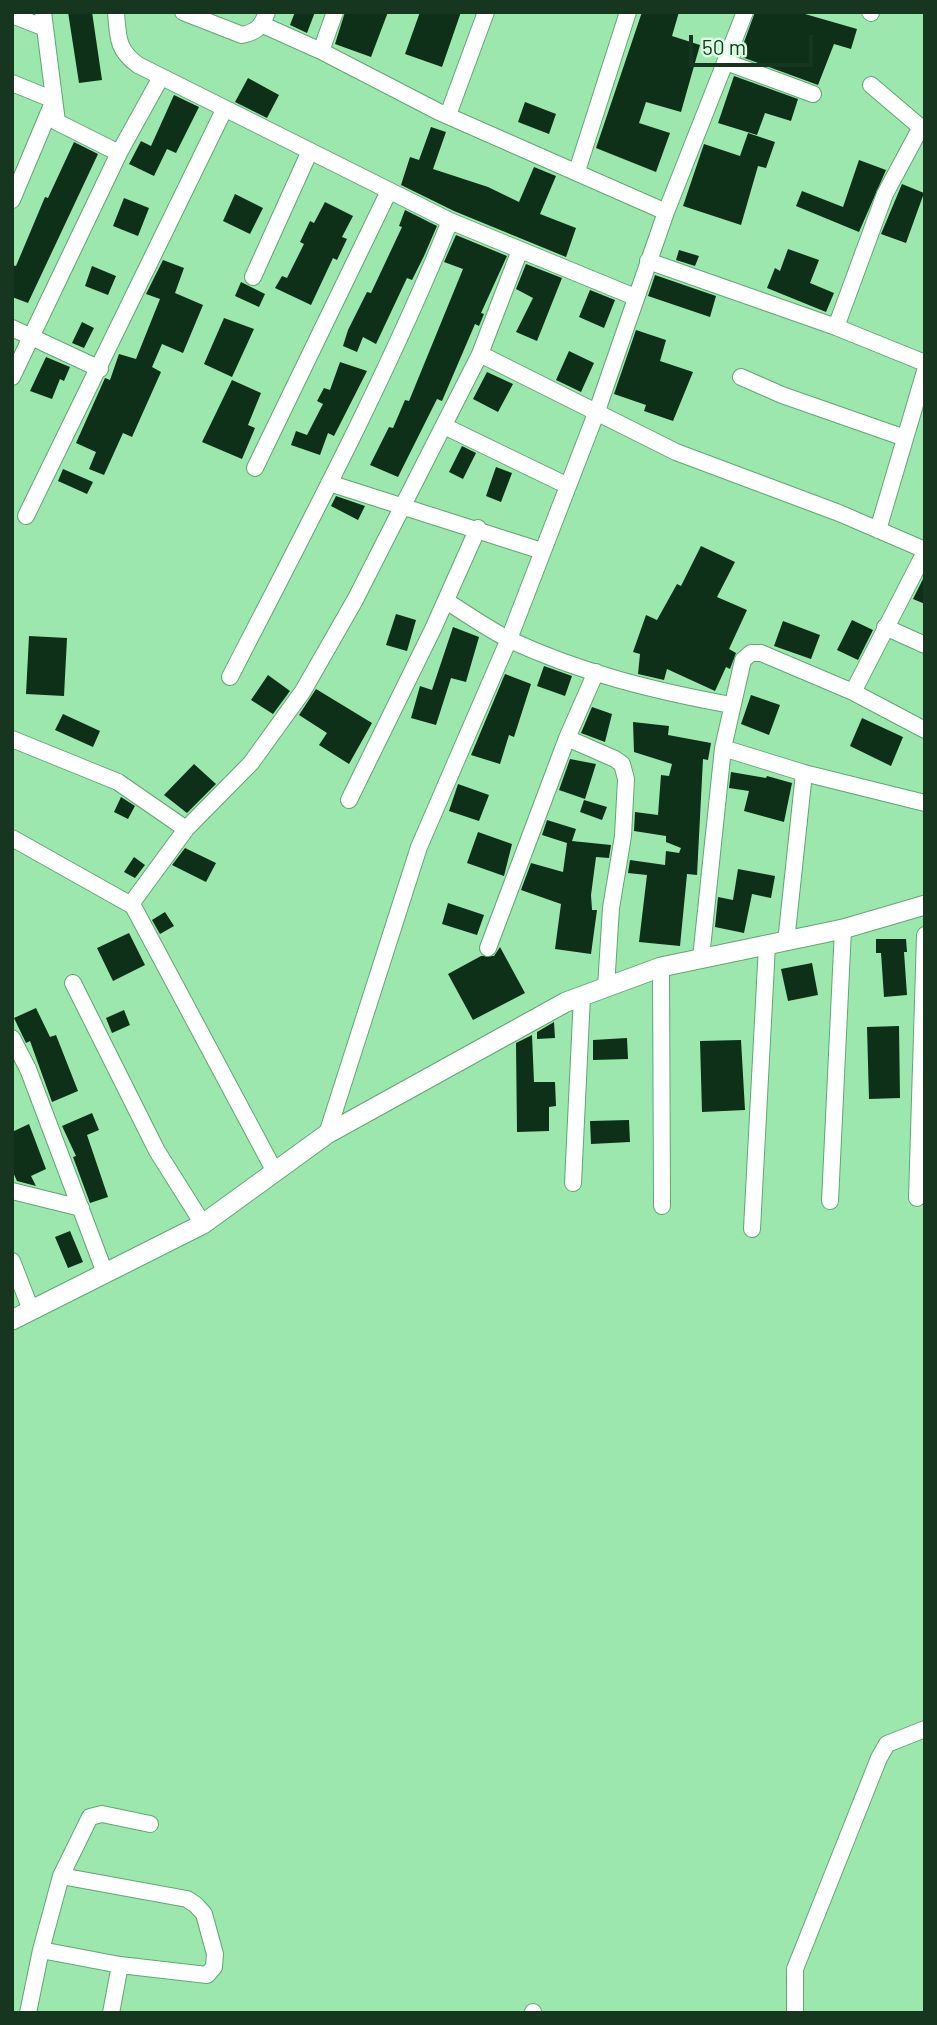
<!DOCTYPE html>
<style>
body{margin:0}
#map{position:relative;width:937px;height:2025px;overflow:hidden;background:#9ce7ae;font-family:Barlow,sans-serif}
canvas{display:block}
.frame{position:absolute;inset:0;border:14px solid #173620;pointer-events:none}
.scale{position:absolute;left:689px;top:35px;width:124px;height:32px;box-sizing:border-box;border:4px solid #173620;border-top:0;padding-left:9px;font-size:21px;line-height:24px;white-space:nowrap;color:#173620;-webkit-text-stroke:5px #daffe1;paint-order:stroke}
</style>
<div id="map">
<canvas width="937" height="2025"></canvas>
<div class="frame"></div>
<div class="scale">50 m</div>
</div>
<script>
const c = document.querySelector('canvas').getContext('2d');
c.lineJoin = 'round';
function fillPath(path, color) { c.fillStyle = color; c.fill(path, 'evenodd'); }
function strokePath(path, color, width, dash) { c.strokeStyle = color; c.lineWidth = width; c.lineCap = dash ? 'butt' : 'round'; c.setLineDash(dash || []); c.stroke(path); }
fillPath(new Path2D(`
 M68 12H92L102 80 79 83Z
 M295 12H315L307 33 290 25Z
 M345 12H388L371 57 335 44Z
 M420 12H461L442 67 405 54Z
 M642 12H679L672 36 700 45 681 112 646 102 639 123 670 133 656 172 596 148Z
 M755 12H798L857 29 851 49 834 44 818 85 739 56Z
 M734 76 798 99 791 121 765 113 757 135 718 123Z
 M248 78 279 95 267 118 235 102Z
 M174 95 199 107 176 153 167 149 154 176 129 164 141 141 151 146Z
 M525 102 556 114 549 134 518 122Z
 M431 127 446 132 433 169 488 187 519 202 534 167 556 176 540 214 576 228 566 257 454 211 401 185 410 157 419 160Z
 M748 133 775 142 766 168 758 166 741 225 683 206 704 144 740 156Z
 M74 142 98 154 28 303 12 297V265L16 266 45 197 48 198Z
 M859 160 886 170 859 232 796 206 802 191 843 207Z
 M902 184 924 193 906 243 881 234Z
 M235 194 263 208 250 234 223 221Z
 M124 198 149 208 138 236 113 226Z
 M325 202 353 216 342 237 347 239 337 260 333 258 311 305 275 288 282 276 287 278 304 244 300 242 310 221 314 223Z
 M405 210 437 226 424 256 412 280 407 278 376 344 363 337 357 352 343 346 348 330 367 292 371 293 402 227 399 226Z
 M456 235 507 256 481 313 484 314 479 326 475 324 442 401 437 399 398 477 370 465 389 427 393 428 405 400 409 401 463 269 444 262Z
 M788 249 819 260 810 283 834 293 826 312 767 288 775 268 780 271Z
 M679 250 699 256 695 266 676 260Z
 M163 260 184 268 175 293 203 305 183 353 162 344 152 367 161 372 132 437 123 433 104 475 89 469 96 452 76 443 105 378 110 380 119 354 136 359 160 299 146 294Z
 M526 264 562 278 537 341 516 332 533 298 516 289Z
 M92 266 116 276 108 295 85 286Z
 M655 275 716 296 710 317 648 296Z
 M241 282 265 294 259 307 235 296Z
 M590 290 615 300 604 328 579 317Z
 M224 318 254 329 232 377 204 364Z
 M82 322 94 328 84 348 72 343Z
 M636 330 666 340 660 361 693 372 673 421 644 411 646 405 614 394Z
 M569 351 594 363 581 392 556 380Z
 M46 357 70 367 64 381 60 379 52 399 30 391Z
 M340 362 367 371 334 436 328 433 320 455 291 445 296 431 307 435 323 404 317 401 324 388 330 390Z
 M487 372 513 384 498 412 473 399Z
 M232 380 261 393 248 425 255 428 242 459 202 442Z
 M462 446 476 453 463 479 449 472Z
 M496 467 512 473 501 502 486 496Z
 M63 469 93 482 87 494 58 481Z
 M336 496 365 506 358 520 331 506Z
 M701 546 735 562 717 597 747 610 729 649 736 653 730 669 726 667 715 691 667 669 664 680 638 674 640 654 633 652 646 615 657 620 677 584 681 586Z
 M925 575V604L913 599Z
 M396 614 416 620 407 651 386 645Z
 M852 620 873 630 858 660 837 650Z
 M783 621 820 635 811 659 774 646Z
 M453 627 479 637 466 682 451 678 436 725 411 718 420 686 432 690Z
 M29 636 67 638 64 696 26 694Z
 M544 666 572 676 565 696 537 686Z
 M505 674 531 684 514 737 509 735 500 764 471 755Z
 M268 675 290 691 273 714 251 700Z
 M316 689 372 723 349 764 319 745 327 733 299 715Z
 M751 695 780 705 769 735 741 724Z
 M592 707 612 714 605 742 581 733Z
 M63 714 100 731 93 747 55 730Z
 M862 718 903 737 891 766 850 746Z
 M633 722 669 726 668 735 711 743 708 760 703 759 697 875 687 874 680 946 639 942 647 875 628 873 630 860 665 865 666 851 679 853 681 848 666 842V836L634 831 635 812 658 815 661 775 669 776 672 764 634 752Z
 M570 759 596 764 585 799 559 790Z
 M194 764 216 784 187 813 164 795Z
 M731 772 766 778 767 776 792 783 784 822 744 811 749 791 729 788Z
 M458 784 489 795 479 821 449 811Z
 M121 797 135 806 128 819 114 812Z
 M584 800 607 807 602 820 580 812Z
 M547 820 576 829 572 841 611 845 609 858 596 857 591 895 592 910H597L591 954 555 949 561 904 521 890 531 863 563 872 567 843 542 835Z
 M478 832 512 844 504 876 467 863Z
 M185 848 216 863 206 882 172 865Z
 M134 857 145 865 135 878 124 872Z
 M738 869 775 876 771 898 752 894 744 933 715 927 718 897 733 900Z
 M448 903 484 915 477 935 442 924Z
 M165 912 174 926 160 934 152 920Z
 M129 933 145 965 113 981 97 948Z
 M876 939H906L907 952H904L907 995 884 997 881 953H876Z
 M500 947 525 993 473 1020 448 974 481 956H494Z
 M812 963 818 995 788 1001 781 969Z
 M36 1008 50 1037 56 1035 78 1091 52 1102 30 1041 26 1043 14 1018Z
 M124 1010 130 1025 112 1033 106 1018Z
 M554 1022 555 1038 537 1039V1032Z
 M899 1026 900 1098 869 1099 867 1027Z
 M532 1035 534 1082H555L556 1106 549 1107V1131L517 1132 516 1043Z
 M627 1038 628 1059 593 1060V1040Z
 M741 1040 745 1110 702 1112 700 1041Z
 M92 1113 99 1130 87 1135 108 1197 90 1203 73 1157 76 1156 62 1126Z
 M629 1120 630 1142 591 1144 590 1121Z
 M29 1124 46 1169 31 1176 36 1186 17 1181 12 1170V1132Z
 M70 1231 83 1262 68 1268 55 1237Z`), '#0e2f18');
const minor = new Path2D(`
 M43 12 57 122 119 153 161 77
 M116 12C118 37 117 50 138 65L450 221 635 297
 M183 12 242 35C257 32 262 26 267 12
 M870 12 871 13
 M12 15 45 28
 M263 25 321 51 439 112 666 212
 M321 51 335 12
 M726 62 813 94
 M12 83 54 100 12 200
 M871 85 925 131
 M448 115 486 12
 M577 171 628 12
 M648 261 836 327 925 363
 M253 277 309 153
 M836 327 885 194 921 127
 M12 328 100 369
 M480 354 676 452 839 513 925 550
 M12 377 119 153
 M741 377 782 395 905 438
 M444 426 566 485
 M255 468 389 191
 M329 483 542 551
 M26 516 224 110
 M878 530 925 371
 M446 601C467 614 488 629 510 640 581 673 655 691 731 705
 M885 627 925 645
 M230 677C307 527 387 377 450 221
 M853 692 925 552
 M567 738 615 759 622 764 626 779 623 836 611 908 606 987
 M12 739 118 782 186 829
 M723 748 804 773 925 803
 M349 800 433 629 478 528
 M12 838 133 906 274 1170
 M131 904 186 829 251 763 303 691 355 600 480 354 520 250
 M786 942 804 773
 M488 948 567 738 596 672
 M701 958 723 748 743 660 751 653H761L853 692 925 730
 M661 967 662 1206
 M73 983 157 1151 203 1224
 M12 1038 28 1069 105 1273
 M327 1134 419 847 509 639 597 411 666 212 745 12
 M573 1183 582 996
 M12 1191 81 1208
 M917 1198 925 935
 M830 1201 843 929
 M752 1229 767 945
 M12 1261 31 1310
 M41 1950 120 1965 207 1975 214 1967 215 1954 204 1914 196 1905 187 1899 61 1876
 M28 2013 41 1950 61 1876 90 1817 102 1814 150 1824
 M111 2013 120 1965
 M533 2013V2012
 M795 2013V1969L879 1758 887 1744 925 1729`);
const tertiary = new Path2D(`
 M12 1320 203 1224 327 1134 566 1002 661 967 843 929 925 905`);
strokePath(minor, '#5ea871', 18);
strokePath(tertiary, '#5ea871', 21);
strokePath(minor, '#fff', 16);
strokePath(tertiary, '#fff', 19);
</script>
